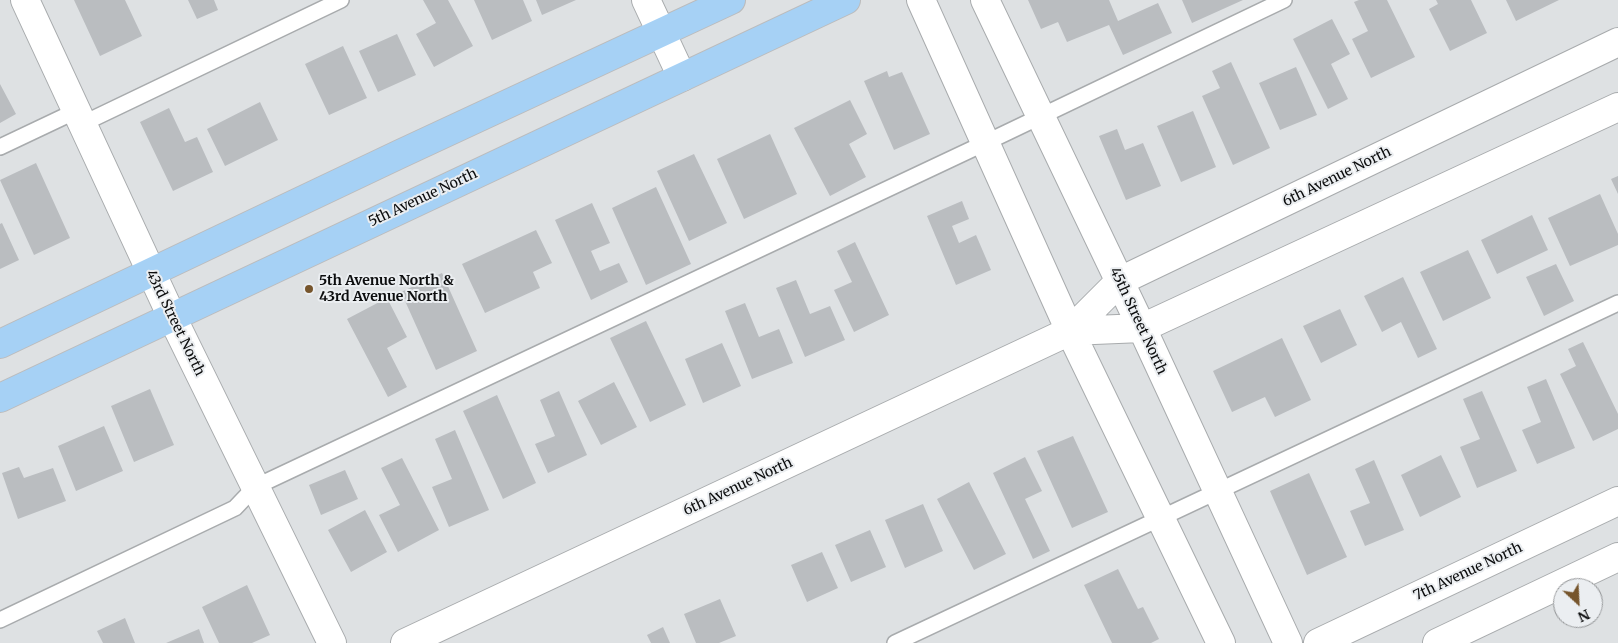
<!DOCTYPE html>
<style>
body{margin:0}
#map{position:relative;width:1618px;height:643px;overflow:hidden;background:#dee1e3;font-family:Merriweather,serif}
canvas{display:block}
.north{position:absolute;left:1553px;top:578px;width:50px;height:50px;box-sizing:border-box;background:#ebeef1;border:1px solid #929496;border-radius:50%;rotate:155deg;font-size:14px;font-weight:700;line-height:20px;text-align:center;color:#0c0d0e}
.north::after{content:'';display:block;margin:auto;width:18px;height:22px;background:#76552c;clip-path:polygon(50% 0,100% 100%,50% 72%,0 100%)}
</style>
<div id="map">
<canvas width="1618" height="643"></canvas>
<div class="north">N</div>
</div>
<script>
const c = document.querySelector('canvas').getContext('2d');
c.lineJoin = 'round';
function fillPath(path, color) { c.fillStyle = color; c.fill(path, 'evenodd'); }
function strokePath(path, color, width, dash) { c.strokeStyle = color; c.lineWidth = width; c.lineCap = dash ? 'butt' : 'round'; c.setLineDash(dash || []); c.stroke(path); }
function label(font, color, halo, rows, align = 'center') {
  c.font = font + ' Merriweather,serif'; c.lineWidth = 4; c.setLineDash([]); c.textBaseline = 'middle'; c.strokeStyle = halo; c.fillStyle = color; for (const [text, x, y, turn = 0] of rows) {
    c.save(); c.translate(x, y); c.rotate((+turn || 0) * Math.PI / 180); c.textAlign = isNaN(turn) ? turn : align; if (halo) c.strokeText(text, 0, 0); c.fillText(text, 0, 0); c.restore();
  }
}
fillPath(new Path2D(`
 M74 0H125L142 36 100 56Z
 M188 0H214L218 10 197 19Z
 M423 0H448L473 46 434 67 416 34 436 23Z
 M474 0H523L532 21 492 40Z
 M536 0H576L542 15Z
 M1028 0H1109L1118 21 1158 3 1172 33 1123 55 1109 25 1067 42 1058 22 1041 29Z
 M1182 0H1243L1192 23Z
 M1359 0H1387L1415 57 1371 78 1352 39 1368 31 1354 2Z
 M1436 0H1471L1487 33 1450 51 1429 9 1438 4Z
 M1506 0H1559L1516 21Z
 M1332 19 1350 54 1331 64 1348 99 1328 109 1293 39Z
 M397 34 416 75 378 92 359 51Z
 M343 46 367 98 329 115 305 64Z
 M1231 62 1270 148 1233 165 1202 96 1220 88 1212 71Z
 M1296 67 1317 115 1280 130 1259 83Z
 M887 71 889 77 902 72 930 134 894 150 864 81Z
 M0 84 16 114 0 123Z
 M850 100 867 134 849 144 866 177 830 196 794 128Z
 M260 102 278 140 225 166 207 129Z
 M169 108 185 142 197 137 213 172 173 191 140 122Z
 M1193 111 1216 167 1181 182 1157 126Z
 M1117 129 1125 150 1143 143 1161 186 1126 200 1099 136Z
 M770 134 797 194 744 219 717 159Z
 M694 154 727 223 689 241 657 171Z
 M36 163 70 238 34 255 0 180Z
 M1618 176V194L1611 179Z
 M656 187 691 264 646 285 612 208Z
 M1600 194 1618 234V245L1570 266 1548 218Z
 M962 201 969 219 952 226 959 243 976 235 991 270 956 285 927 216Z
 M592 203 610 243 591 251 600 271 619 263 628 282 591 300 555 220Z
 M1532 215 1548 250 1497 274 1481 240Z
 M2 223 19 260 0 269V224Z
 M536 230 552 263 533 272 540 288 485 313 462 264Z
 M855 242 889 315 854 332 834 290 852 282 837 251Z
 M1468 250 1491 298 1443 321 1420 272Z
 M1556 264 1574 301 1544 316 1526 277Z
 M442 273 477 351 436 370 401 292Z
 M1403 277 1437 349 1418 358 1401 322 1382 332 1364 296Z
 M796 280 810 314 830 306 845 340 805 357 776 288Z
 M387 298 407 337 387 348 407 387 388 397 347 319Z
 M745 303 759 337 779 329 793 363 752 379 725 311Z
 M1340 309 1357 345 1321 363 1303 326Z
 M646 321 686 405 650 422 610 338Z
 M1282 338 1311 400 1275 417 1265 397 1232 412 1213 371Z
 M1583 342 1618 414V429L1593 441 1560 374 1576 366 1568 349Z
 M722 343 741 386 703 403 685 359Z
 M1546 379 1575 448 1537 464 1522 430 1541 422 1527 387Z
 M614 382 637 427 601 445 578 401Z
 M150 389 174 445 134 462 111 406Z
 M559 391 587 455 548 473 535 444 555 436 540 400Z
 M1482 391 1517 471 1477 488 1460 447 1480 439 1463 399Z
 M497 395 536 483 503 499 463 411Z
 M104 426 123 471 76 491 58 446Z
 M455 430 489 510 449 527 432 487 452 479 435 439Z
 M1073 436 1108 512 1072 528 1037 451Z
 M1441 455 1461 497 1420 517 1401 475Z
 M1025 457 1042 491 1025 499 1050 551 1033 559 993 473Z
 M402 458 439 530 398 552 379 515 400 505 381 468Z
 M1374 460 1404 530 1365 546 1350 511 1370 503 1355 469Z
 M19 467 24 478 53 468 66 501 18 519 2 473Z
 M345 470 358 499 321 515 309 485Z
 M1309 473 1347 557 1307 575 1270 491Z
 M969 482 1006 554 974 570 937 499Z
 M923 504 943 551 905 568 885 520Z
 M365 510 387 552 351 572 328 530Z
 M870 530 886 567 851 582 835 545Z
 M822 552 838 588 807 602 791 565Z
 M1118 569 1138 609 1143 607 1159 639 1151 643H1112L1084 585Z
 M247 585 270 635 252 643H219L202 607Z
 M720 599 736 636 719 643H696L684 614Z
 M125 618 135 643H103L97 631Z
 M663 627 670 643H651L647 635Z
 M199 629 204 643H166Z`), '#babdc0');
const service = new Path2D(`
 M82 124 341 0
 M0 147 76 111
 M0 620 235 508 255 487 985 143 1284 0
 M895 643 1618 303`);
const minor = new Path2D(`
 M25 0 172 317 332 643
 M646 0 682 77
 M921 0 1070 331 1221 643
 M985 0 1142 328 1288 643
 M1070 331 1142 328 1618 107
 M405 643 1070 331 1120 281 1618 42
 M1318 643 1618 501
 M1437 643 1618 557`);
const primary = new Path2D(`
 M0 344 400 154 731 0
 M0 398 846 0`);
strokePath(service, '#a8abad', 18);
strokePath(minor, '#a8abad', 30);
strokePath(primary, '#bbbbbc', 30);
strokePath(service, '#fff', 15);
strokePath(minor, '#fff', 28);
strokePath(primary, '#a6d1f5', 28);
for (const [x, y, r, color] of [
 [309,289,5,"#76552c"]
]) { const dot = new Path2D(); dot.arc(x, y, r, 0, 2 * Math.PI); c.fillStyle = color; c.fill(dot); strokePath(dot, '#ebeef1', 2); }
label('14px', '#0c0d0e', '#ebeef1', [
 ["6th Avenue North",1337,177,-26],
 ["5th Avenue North",423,198,-25],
 ["45th Street North",1138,321,65],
 ["43rd Street North",175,323,64],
 ["6th Avenue North",738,487,-25],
 ["7th Avenue North",1468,572,-25]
]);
label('bold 14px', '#0c0d0e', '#ebeef1', [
 ["5th Avenue North &",319,281],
 ["43rd Avenue North",319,297]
], 'left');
</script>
